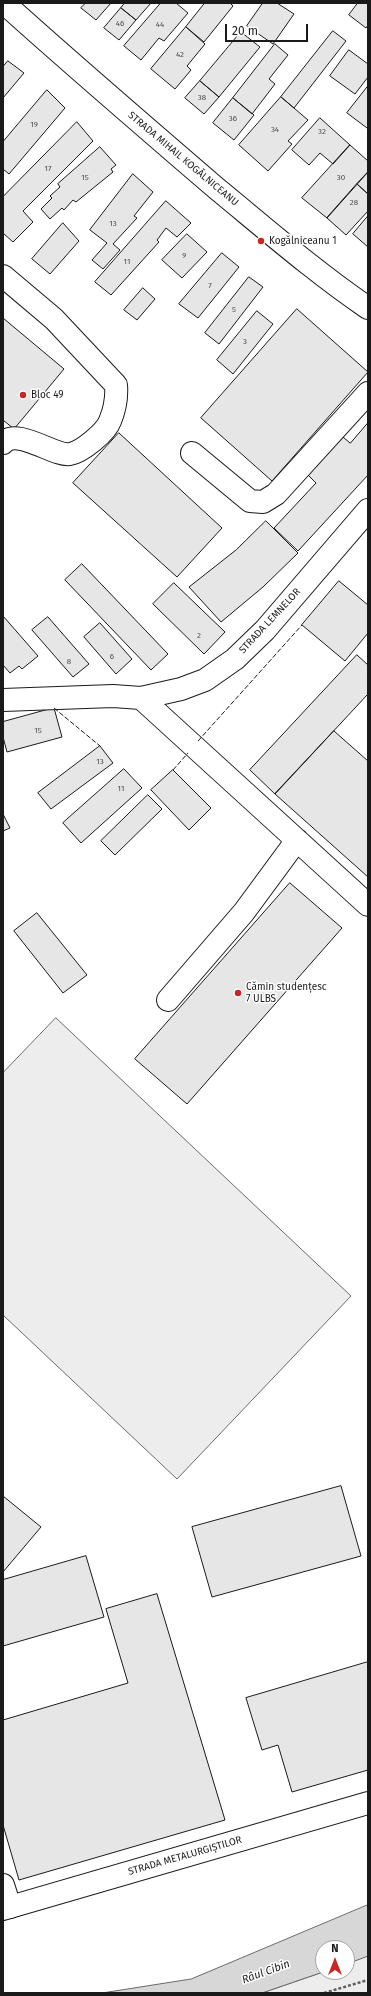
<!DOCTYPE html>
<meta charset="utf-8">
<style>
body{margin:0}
#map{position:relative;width:371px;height:1996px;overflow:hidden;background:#fff;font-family:"Fira Sans",sans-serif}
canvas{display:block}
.frame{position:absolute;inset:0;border:4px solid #1a1a1a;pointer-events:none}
.north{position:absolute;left:315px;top:1940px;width:40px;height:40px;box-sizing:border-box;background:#fff;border:1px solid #a3a3a3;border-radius:50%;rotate:0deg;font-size:11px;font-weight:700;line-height:16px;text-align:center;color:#1a1a1a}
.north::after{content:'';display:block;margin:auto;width:14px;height:18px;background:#c62828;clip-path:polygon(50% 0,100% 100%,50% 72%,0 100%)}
.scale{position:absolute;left:225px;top:24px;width:83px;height:18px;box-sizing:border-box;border:2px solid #1a1a1a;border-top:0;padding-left:5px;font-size:12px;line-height:14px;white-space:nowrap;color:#1a1a1a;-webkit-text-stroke:3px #fff;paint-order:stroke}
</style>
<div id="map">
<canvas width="371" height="1996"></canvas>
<div class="frame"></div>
<div class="north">N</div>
<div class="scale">20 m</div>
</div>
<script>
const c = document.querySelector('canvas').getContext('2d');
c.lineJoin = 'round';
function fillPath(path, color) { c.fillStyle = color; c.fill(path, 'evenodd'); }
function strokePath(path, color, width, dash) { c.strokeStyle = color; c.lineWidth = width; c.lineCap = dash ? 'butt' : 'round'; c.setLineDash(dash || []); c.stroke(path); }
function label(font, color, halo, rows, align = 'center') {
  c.font = font + ' "Fira Sans",sans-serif'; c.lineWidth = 3; c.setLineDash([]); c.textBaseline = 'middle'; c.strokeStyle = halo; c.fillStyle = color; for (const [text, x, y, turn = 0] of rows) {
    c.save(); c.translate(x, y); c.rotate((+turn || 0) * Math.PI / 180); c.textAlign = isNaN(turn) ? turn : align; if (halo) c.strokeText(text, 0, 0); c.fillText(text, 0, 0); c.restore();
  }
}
const built = new Path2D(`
 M56 1018 351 1296 177 1479 3 1315V1073Z
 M368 1956V1993H262L323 1972H347V1964Z`);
fillPath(built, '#ededed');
strokePath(built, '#6a6a6a', 1);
const water = new Path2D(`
 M368 1905V1956L347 1964V1948H323V1972L262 1993H102L191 1979Z`);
fillPath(water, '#d7d7d7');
strokePath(water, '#6a6a6a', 1);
const building = new Path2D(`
 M86 3H111L96 20 81 8Z
 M125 3H151L136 20 121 8Z
 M161 3H176L188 13 164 41 159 38 141 60 124 46Z
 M205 3H230L233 6 204 42 186 27Z
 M263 3H277L294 14 273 44 247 26Z
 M358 3H368V25L366 28 349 15Z
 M121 8 136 20 119 40 104 28Z
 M186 27 205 44 187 66 191 70 175 89 151 69Z
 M333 31 346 41 294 108 281 97Z
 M241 32 260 47 219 97 200 81Z
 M275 44 288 55 269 79 275 84 252 114 233 98Z
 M349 50 368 64V77L355 94 330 76Z
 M8 61 24 73 3 98V67Z
 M200 81 219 97 204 114 185 98Z
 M368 86V126L367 128 347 113Z
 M47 90 65 108 9 174 3 169V142Z
 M281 97 308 120 288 141 292 144 268 171 239 145Z
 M233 98 254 115 234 140 213 123Z
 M320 118 350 145 333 164 320 153 309 165 292 150Z
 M77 122 93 141 23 211 33 222 13 242 3 233V197Z
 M350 145 368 161V172L327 218 302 198Z
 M100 147 116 165 111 169 113 172 76 202 73 200 64 210 62 208 50 219 41 209 52 198 50 196 60 187 58 184Z
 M368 172V194L357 184Z
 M133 174 153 192 134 216 137 218 113 244 120 250 103 269 92 260 107 243 90 230Z
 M357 184 368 194V211L346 235 327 218Z
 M166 201 191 223 177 237 166 228 157 240 159 242 111 295 95 282Z
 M368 216V247L353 234Z
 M63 223 79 241 50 274 32 259Z
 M187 234 207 252 182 278 162 260Z
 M222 253 239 267 198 318 179 304Z
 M249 277 263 287 219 344 205 333Z
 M143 288 155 299 137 320 124 310Z
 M297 309 368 372 272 481 201 418Z
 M257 311 273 324 233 374 217 360Z
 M3 318 64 369 14 429 3 420Z
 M368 423V475L298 551 274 528 316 483 308 475 343 437 350 443Z
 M119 433 222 528 177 577 73 483Z
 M266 521 298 553 263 587 221 622 189 587 236 550Z
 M82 564 168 654 151 670 65 580Z
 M339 581 368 605V633L345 661 302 625Z
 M174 583 225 632 204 654 153 604Z
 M3 616 38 656 22 669 19 666 10 673 3 665Z
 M48 617 89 664 73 677 32 630Z
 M100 623 132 659 116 674 84 637Z
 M357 655 368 665V694L275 794 250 770Z
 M54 708 62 737 7 752 3 737V722Z
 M334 731 368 761V877L275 794Z
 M100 746 113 763 51 809 38 793Z
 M124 769 142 788 81 843 63 823Z
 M173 770 211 808 189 830 151 790Z
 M148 795 162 809 115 855 101 841Z
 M3 814 10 828 3 831Z
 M290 883 342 928 187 1104 135 1059Z
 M37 913 87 975 63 993 14 931Z
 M341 1486 361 1556 212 1597 192 1527Z
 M3 1496 41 1527 3 1572Z
 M86 1556 104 1617 3 1646V1580Z
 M157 1594 225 1820 19 1880 3 1825V1720L128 1683 106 1609Z
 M368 1662V1770L292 1792 278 1745 262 1750 246 1698Z`);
fillPath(building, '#e6e6e6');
strokePath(building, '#1a1a1a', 1);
const minor = new Path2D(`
 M3 276 54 319 116 385C117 397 115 409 110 421 106 432 82 452 70 454 55 457 17 427 3 443
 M192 453 250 501 263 502 276 494 368 393
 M141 698 368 905
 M3 700 113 696 141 698 181 689 205 680 235 659 265 630 368 510
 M168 1000 244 912 297 840
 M3 1885 10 1907`);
const major = new Path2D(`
 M4 3C74 66 145 127 216 188 266 229 315 272 368 308
 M3 1909 368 1803`);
strokePath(minor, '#1a1a1a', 24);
strokePath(major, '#1a1a1a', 24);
strokePath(new Path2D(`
 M324 1993 368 1980`), '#5f5f5f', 2.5, [3, 2]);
strokePath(minor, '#fff', 22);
strokePath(major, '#fff', 22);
strokePath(new Path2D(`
 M54 708 100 746
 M198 741 302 625
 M173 770 188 753`), '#1a1a1a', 1, [5, 2]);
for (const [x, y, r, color] of [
 [261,241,4,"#c62828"],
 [23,395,4,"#c62828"],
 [238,993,4,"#c62828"]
]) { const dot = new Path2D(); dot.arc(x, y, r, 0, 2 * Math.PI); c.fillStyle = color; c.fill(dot); strokePath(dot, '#fff', 1.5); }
label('8px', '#4d4d4d', null, [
 ["46",120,24],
 ["44",160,25],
 ["42",180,55],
 ["38",202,98],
 ["36",233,119],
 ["19",34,125],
 ["34",275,130],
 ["32",322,132],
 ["17",48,169],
 ["15",85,178],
 ["30",341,178],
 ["28",354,203],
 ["13",113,224],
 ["9",184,256],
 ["11",127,262],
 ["7",210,286],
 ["5",234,310],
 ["3",245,342],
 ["2",199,636],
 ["6",112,657],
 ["8",69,662],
 ["15",38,731],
 ["13",100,762],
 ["11",121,789]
]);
label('10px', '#1a1a1a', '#fff', [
 ["STRADA MIHAIL KOGĂLNICEANU",183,159,40],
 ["STRADA LEMNELOR",270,621,-47],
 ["STRADA METALURGIȘTILOR",185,1856,-16]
]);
label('10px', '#1a1a1a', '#fff', [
 ["Kogălniceanu 1",269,241],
 ["Bloc 49",31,395],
 ["Cămin studențesc",246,987],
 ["7 ULBS",246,999]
], 'left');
label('italic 11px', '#1a1a1a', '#fff', [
 ["Râul Cibin",266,1972,-20]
]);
</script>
